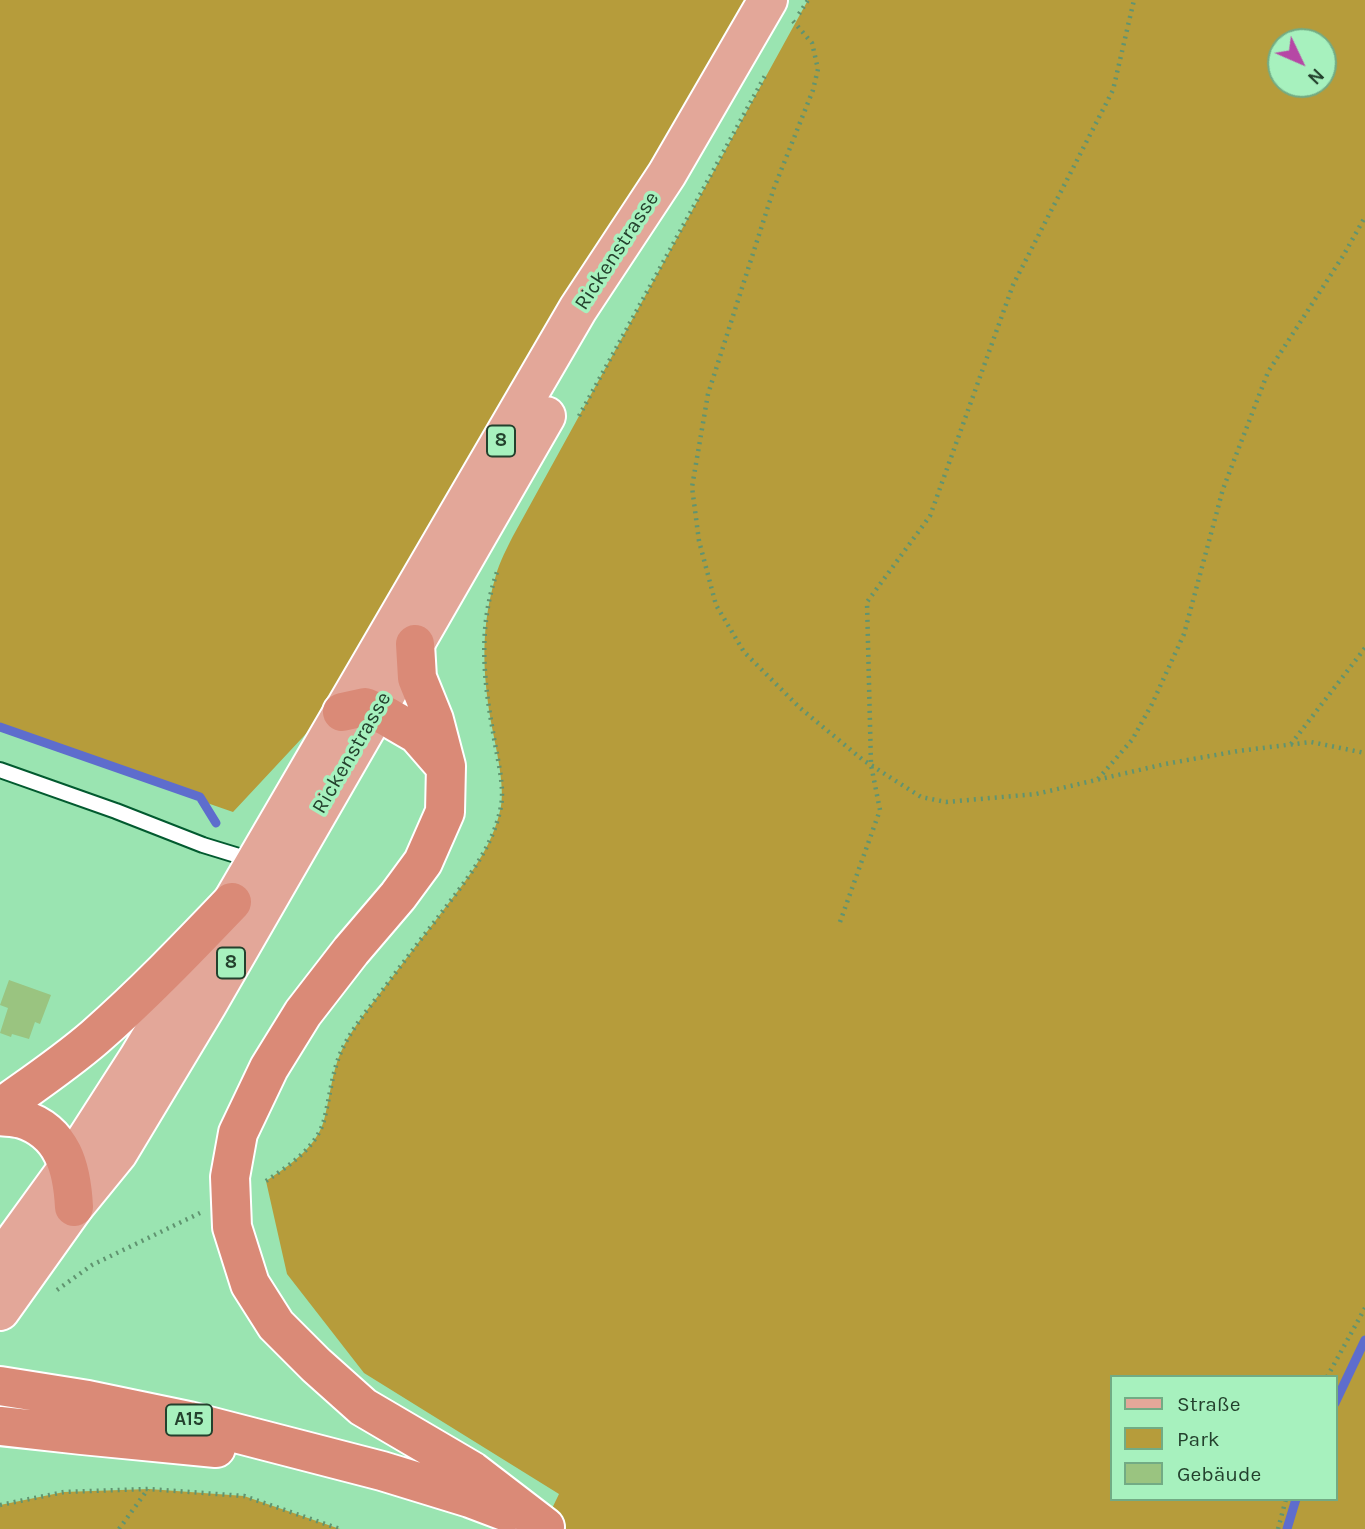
<!DOCTYPE html>
<meta charset="utf-8">
<style>
body{margin:0}
#map{position:relative;width:1365px;height:1529px;overflow:hidden;background:#9ae4b1;font-family:Karla,sans-serif}
canvas{display:block}
.legend{position:absolute;left:1110px;top:1375px;width:228px;height:126px;box-sizing:border-box;background:#a7f1be;border:2px solid #72ab84;margin:0;padding:9px 12px;list-style:none;font-size:21px;color:#23412d}
.legend li{display:flex;align-items:center;gap:14px;height:35px}
.legend b{width:35px;border:2px solid #72ab84}
.north{position:absolute;left:1267px;top:28px;width:70px;height:70px;box-sizing:border-box;background:#a7f1be;border:2px solid #72ab84;border-radius:50%;rotate:134deg;font-size:19px;font-weight:700;line-height:28px;text-align:center;color:#23412d}
.north::after{content:'';display:block;margin:auto;width:24px;height:32px;background:#b648a5;clip-path:polygon(50% 0,100% 100%,50% 72%,0 100%)}
</style>
<div id="map">
<canvas width="1365" height="1529"></canvas>
<ul class="legend">
<li><b style="height:9px;background:#e3a799"></b>Straße</li>
<li><b style="height:19px;background:#b69c3b"></b>Park</li>
<li><b style="height:19px;background:#9ac480"></b>Gebäude</li>
</ul>
<div class="north">N</div>
</div>
<script>
const c = document.querySelector('canvas').getContext('2d');
c.lineJoin = 'round';
function fillPath(path, color) { c.fillStyle = color; c.fill(path, 'evenodd'); }
function strokePath(path, color, width, dash) { c.strokeStyle = color; c.lineWidth = width; c.lineCap = dash ? 'butt' : 'round'; c.setLineDash(dash || []); c.stroke(path); }
function label(font, color, halo, rows, align = 'center') {
  c.font = font + ' Karla,sans-serif'; c.lineWidth = 7; c.setLineDash([]); c.textBaseline = 'middle'; c.strokeStyle = halo; c.fillStyle = color; for (const [text, x, y, turn = 0] of rows) {
    c.save(); c.translate(x, y); c.rotate((+turn || 0) * Math.PI / 180); c.textAlign = isNaN(turn) ? turn : align; if (halo) c.strokeText(text, 0, 0); c.fillText(text, 0, 0); c.restore();
  }
}
fillPath(new Path2D(`
 M0 0H747L679 121 317 722 233 812 0 731Z
 M808 0H1365V1529H542L559 1494 364 1373 287 1274 266 1181C290 1165 319 1146 325 1116 330 1095 332 1074 340 1054 349 1033 364 1014 378 996 397 971 416 945 436 920 462 885 493 850 501 806 505 784 495 744 491 722 482 669 481 626 496 575 500 561 507 548 513 536ZM1281 42H1323V84H1281ZM1111 1377H1335V1499H1111Z
 M149 1489 244 1496 340 1529H0V1505L64 1492Z`), '#b69c3b');
strokePath(new Path2D(`
 M0 727 200 797 216 823
 M1335 1403 1365 1340
 M1287 1529 1296 1499`), '#5e6dcd', 9);
fillPath(new Path2D(`
 M9 980 51 995 40 1024 35 1022 29 1039 12 1034 11 1037 0 1033 8 1008 0 1005Z`), '#9ac480');
const service = new Path2D(`
 M0 770 116 811 203 845 252 860`);
const primary = new Path2D(`
 M0 1261 69 1166 139 1057 232 902 578 309 667 174 768 0
 M0 1311 74 1207 118 1153 207 1005 546 416`);
const trunk = new Path2D(`
 M415 644 417 678 434 720 446 766 445 812 423 862 398 896 351 951 303 1013 269 1068 238 1133 230 1177 232 1227 250 1284 276 1325 316 1365 363 1407 472 1471 545 1527
 M342 712 365 707 386 716 417 734 444 765
 M0 1108C32 1085 65 1063 95 1037 143 995 188 948 232 902
 M0 1116C7 1117 15 1117 22 1119 63 1132 72 1168 74 1207
 M0 1386 88 1400 189 1421 382 1471 470 1498 507 1512
 M0 1426 82 1435 216 1448`);
strokePath(service, '#025a2f', 18);
strokePath(primary, '#fff', 42);
strokePath(trunk, '#fff', 42);
strokePath(new Path2D(`
 M799 14 808 0
 M793 21 812 43 818 69 813 90 774 188 708 394 692 487 699 541 716 605 744 652 800 708 863 760 921 797 946 802 1036 794 1165 764 1238 751 1311 742 1365 753
 M579 416 766 74
 M1291 744 1365 648
 M1098 779 1132 740 1152 704 1184 634 1223 489 1268 372 1343 256 1365 217
 M840 922 880 810 871 765 867 602 930 516 1013 285 1113 90 1134 0
 M266 1181C290 1165 319 1146 325 1116 330 1095 332 1074 340 1054 349 1033 364 1014 378 996 397 971 416 945 436 920 462 885 493 850 501 806 505 785 496 753 493 732 483 676 478 625 498 569
 M57 1290 92 1265 200 1213
 M1327 1377 1365 1308
 M0 1505 64 1492 149 1489 244 1496 340 1529
 M119 1529 148 1489
 M1278 1529 1286 1499`), '#609470', 4.5, [2, 5]);
strokePath(service, '#fff', 14);
strokePath(primary, '#e3a799', 38);
strokePath(trunk, '#da8a77', 38);
for (const [x, y, w] of [
 [501,441,28],
 [231,963,28],
 [189,1420,46]
]) { const box = new Path2D(); box.roundRect(x - w / 2, y - 15.5, w, 31, 5); c.fillStyle = '#a7f1be'; c.fill(box); strokePath(box, '#23412d', 2); }
label('bold 19px', '#23412d', null, [
 ["8",501,441],
 ["8",231,963],
 ["A15",189,1420]
]);
label('21px', '#23412d', '#a7f1be', [
 ["Rickenstrasse",617,251,-57],
 ["Rickenstrasse",352,753,-60]
]);
</script>
